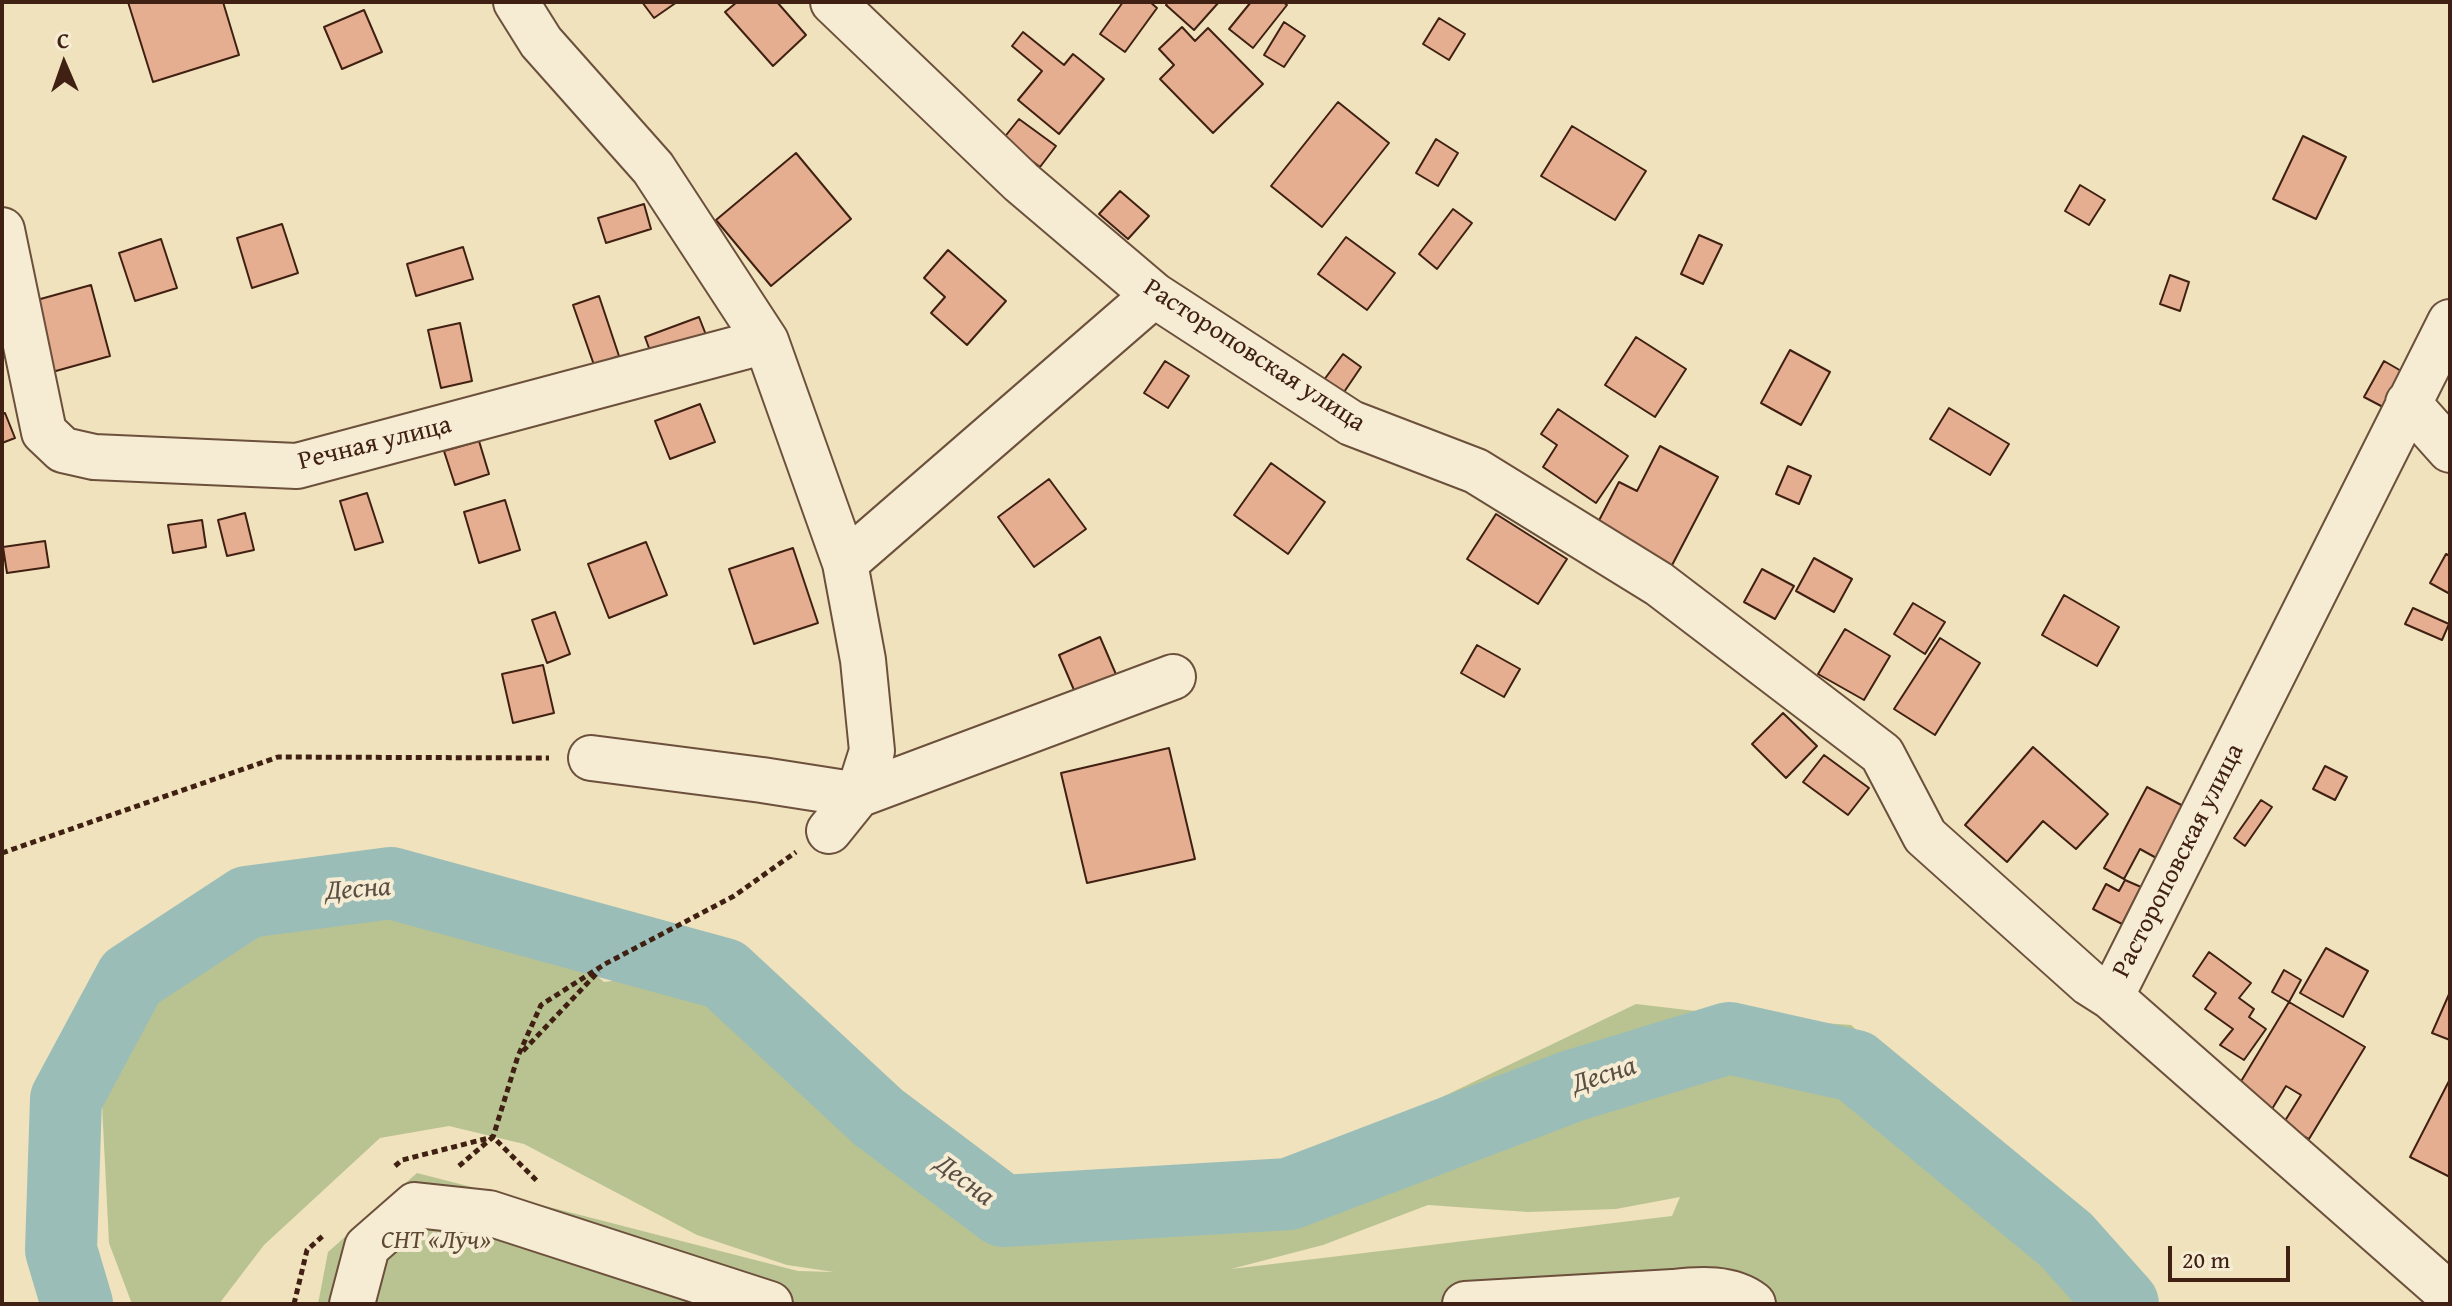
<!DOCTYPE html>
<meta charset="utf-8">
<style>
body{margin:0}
#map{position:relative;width:2452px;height:1306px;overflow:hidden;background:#efe2bc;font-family:"Gentium Book Plus",serif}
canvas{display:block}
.frame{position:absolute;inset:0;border:4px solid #402012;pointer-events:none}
.north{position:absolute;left:24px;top:24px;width:80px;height:80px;-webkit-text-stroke:6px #f5ecd3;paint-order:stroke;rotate:358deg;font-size:22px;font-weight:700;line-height:32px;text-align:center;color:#402012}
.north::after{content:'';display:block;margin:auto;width:28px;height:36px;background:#402012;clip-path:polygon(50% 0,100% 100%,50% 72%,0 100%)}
.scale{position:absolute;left:2168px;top:1246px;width:122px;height:36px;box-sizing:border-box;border:4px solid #402012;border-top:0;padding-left:10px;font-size:24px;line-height:28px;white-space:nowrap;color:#402012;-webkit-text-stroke:6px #f5ecd3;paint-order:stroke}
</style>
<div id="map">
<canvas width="2452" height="1306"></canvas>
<div class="frame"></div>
<div class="north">С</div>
<div class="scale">20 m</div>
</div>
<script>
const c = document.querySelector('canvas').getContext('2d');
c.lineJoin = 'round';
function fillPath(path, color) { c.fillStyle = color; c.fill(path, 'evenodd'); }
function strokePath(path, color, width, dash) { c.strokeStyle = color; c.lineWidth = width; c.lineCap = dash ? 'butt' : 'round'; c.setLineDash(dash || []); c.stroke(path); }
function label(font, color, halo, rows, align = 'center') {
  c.font = font + ' "Gentium Book Plus",serif'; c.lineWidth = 8; c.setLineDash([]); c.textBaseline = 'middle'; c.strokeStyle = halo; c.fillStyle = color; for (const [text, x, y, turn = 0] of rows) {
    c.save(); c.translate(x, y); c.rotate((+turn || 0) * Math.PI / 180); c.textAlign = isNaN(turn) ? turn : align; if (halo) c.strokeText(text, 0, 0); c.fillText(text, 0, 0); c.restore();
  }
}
fillPath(new Path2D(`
 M393 893 524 906 575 926 577 959 604 982 627 979 661 980 744 1004 801 1066 879 1143 1065 1223 1187 1215 1309 1196 1438 1099 1636 1004 1755 1018 1851 1025 2094 1245 2151 1304H318L328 1252 417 1173 798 1271 834 1272 787 1265 697 1235 524 1144 449 1126 380 1138 264 1245 219 1304H132L109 1243 102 1105 139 999 255 918ZM1680 1197 1672 1216 1231 1269 1323 1245 1428 1205 1528 1212 1616 1209Z`), '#b9c391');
strokePath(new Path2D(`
 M77 1304 61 1250 66 1099 131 978 247 902 391 883 724 974 878 1117 1003 1211 1289 1194 1572 1086 1729 1038 1855 1066 2066 1240 2123 1304`), '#9bbdb7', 72);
const building = new Path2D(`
 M128 2H223L239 55 153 82Z
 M642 2H677L654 18Z
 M737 2H777L806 35 773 66 725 12Z
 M1123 2H1150L1157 8 1125 52 1100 34Z
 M1168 2H1219L1194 30 1166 5Z
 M1251 2H1283L1287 5 1253 48 1229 29Z
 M364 10 382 52 342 69 324 27Z
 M1439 18 1465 34 1449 60 1423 44Z
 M1284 22 1305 36 1284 67 1264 55Z
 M1182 27 1195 41 1208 28 1263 84 1213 133 1160 79 1174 65 1159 49Z
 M1023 32 1064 65 1073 54 1104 79 1059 134 1018 100 1042 71 1012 46Z
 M1338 102 1389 143 1322 227 1271 186Z
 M1019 119 1056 146 1040 167 1003 139Z
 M1572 126 1646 171 1615 220 1541 176Z
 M2303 136 2346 157 2316 219 2273 199Z
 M1436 139 1458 153 1438 186 1416 173Z
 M796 153 851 219 771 286 716 220Z
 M2080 185 2105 200 2089 225 2065 211Z
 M1120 191 1149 216 1128 239 1099 214Z
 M644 204 651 229 606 243 598 218Z
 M1453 209 1472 223 1437 269 1419 254Z
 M282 224 298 273 252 288 237 238Z
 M1699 235 1722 245 1703 284 1681 274Z
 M1346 237 1395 273 1367 310 1318 274Z
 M161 239 177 288 135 301 119 253Z
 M463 247 473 279 416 296 407 264Z
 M948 250 1006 301 967 345 931 313 945 297 924 278Z
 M2170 275 2189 282 2180 311 2160 304Z
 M91 285 110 356 45 374 26 303Z
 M599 296 619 356 594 365 573 305Z
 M699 317 708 340 653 359 645 337Z
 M460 323 472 381 441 388 428 330Z
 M1636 337 1686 369 1655 417 1605 385Z
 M1790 350 1830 372 1801 425 1761 403Z
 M1343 354 1361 367 1340 398 1321 384Z
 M1165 361 1189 376 1168 408 1144 393Z
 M2384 361 2403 372 2383 407 2364 397Z
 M700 404 715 442 670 459 655 421Z
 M1949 408 2009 444 1990 475 1930 439Z
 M1558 409 1628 456 1596 503 1543 467 1557 445 1541 434Z
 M5 413 15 438 2 443V414Z
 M479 441 489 474 455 485 444 451Z
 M1660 446 1718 477 1670 569 1594 530 1619 482 1637 491Z
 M1271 463 1325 502 1288 554 1234 515Z
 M1788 466 1811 476 1799 504 1776 494Z
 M1049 479 1086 529 1034 567 998 517Z
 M367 493 383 542 355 550 340 501Z
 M505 500 520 550 479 563 464 512Z
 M245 513 254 550 227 556 218 520Z
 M1496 514 1567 559 1538 604 1467 559Z
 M202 520 206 547 173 553 168 525Z
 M45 541 49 567 7 573 3 547Z
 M646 542 667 595 609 618 588 564Z
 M793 548 818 623 754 644 729 569Z
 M2446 554 2450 556V594L2430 583Z
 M1814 558 1852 579 1834 612 1796 591Z
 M1762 569 1794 586 1775 619 1744 602Z
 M2064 595 2119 627 2097 666 2042 635Z
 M1913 603 1945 622 1925 654 1894 634Z
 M2413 608 2449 624 2442 640 2405 624Z
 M555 612 570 654 547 663 532 620Z
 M1845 629 1890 656 1864 700 1818 674Z
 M1100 637 1121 686 1080 704 1059 655Z
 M1940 638 1980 663 1935 735 1894 709Z
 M1477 645 1520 669 1504 697 1461 673Z
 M543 665 554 713 513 723 502 674Z
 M1783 713 1817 746 1786 778 1752 744Z
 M2033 747 2108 814 2076 849 2043 821 2007 862 1965 825Z
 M1169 748 1195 859 1087 883 1061 773Z
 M1824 755 1869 788 1848 815 1803 782Z
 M2325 766 2347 777 2335 800 2313 789Z
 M2147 787 2187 808 2160 860 2140 849 2124 879 2104 868Z
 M2261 800 2272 807 2245 846 2234 838Z
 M2125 880 2141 887 2122 924 2093 909 2106 884 2119 891Z
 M2326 948 2368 971 2343 1017 2300 993Z
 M2209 952 2251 983 2239 998 2254 1009 2249 1017 2266 1029 2244 1060 2220 1045 2233 1029 2205 1009 2216 993 2193 976Z
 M2284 970 2301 980 2289 1002 2272 992Z
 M2450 992V1040L2432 1033Z
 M2289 1002 2365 1047 2309 1139 2283 1124 2301 1095 2286 1086 2272 1109 2237 1088Z
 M2449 1081 2450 1082V1177L2410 1157Z`);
fillPath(building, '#e5ae90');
strokePath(building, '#402012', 2);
const minor = new Path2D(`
 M516 2 541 42 653 168 766 341 845 563
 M833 2 1021 182 1154 295 1351 423 1476 471 1659 584 1882 754 1925 836 2089 983 2111 997
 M2 230 44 432 63 450 94 457 297 466 766 341
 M2450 322 2111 997 2450 1295
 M2408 403 2450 450
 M591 758 762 780 858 795 872 751 863 660 845 563 1154 295
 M829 831 858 795 1173 677
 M352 1304 367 1247 415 1205 489 1213 770 1304
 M1465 1304 1673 1292C1700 1289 1731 1287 1753 1304`);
strokePath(minor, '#6c503c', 48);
strokePath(new Path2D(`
 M2 853 278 757 549 758
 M523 1051 599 971
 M395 1166 402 1160 493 1137 518 1056 541 1005 605 964 734 896 796 852
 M459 1166 493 1137 539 1183
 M294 1304 307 1250 325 1234`), '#402012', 5, [6, 4]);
strokePath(minor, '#f5ecd3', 44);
label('26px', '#402012', '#f5ecd3', [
 ["Растороповская улица",1254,356,33],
 ["Речная улица",375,444,-14],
 ["Растороповская улица",2179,861,-63]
]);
label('italic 26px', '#5e4932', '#f5ecd3', [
 ["СНТ «Луч»",436,1241]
]);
label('italic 28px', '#5b4f44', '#f5ecd3', [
 ["Десна",358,890,-4],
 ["Десна",1604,1076,-18],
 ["Десна",964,1181,37]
]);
</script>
